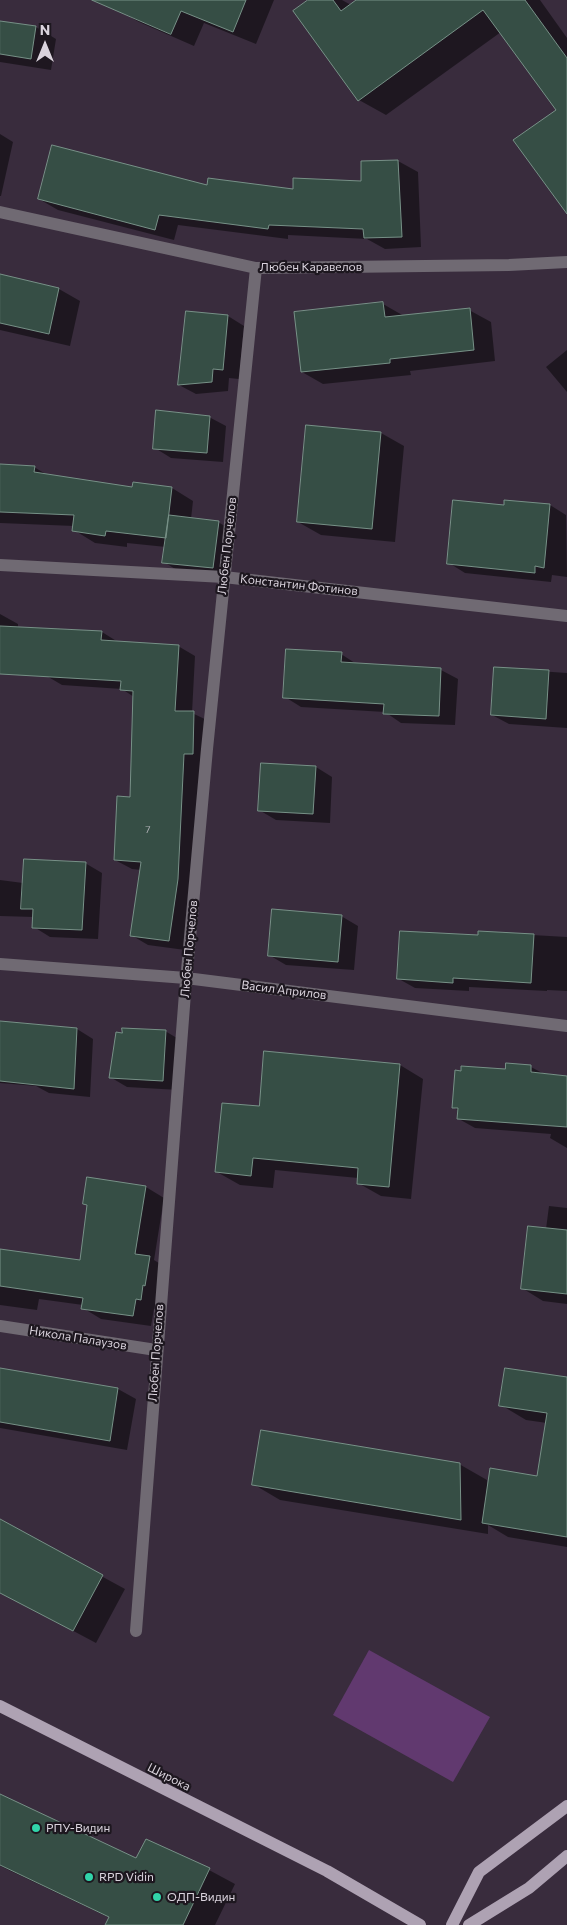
<!DOCTYPE html>
<meta charset="utf-8">
<style>
body{margin:0}
#map{position:relative;width:567px;height:1925px;overflow:hidden;background:#392c3d;font-family:Commissioner,sans-serif}
canvas{display:block}
.north{position:absolute;left:20px;top:20px;width:50px;height:50px;-webkit-text-stroke:4px #1d171f;paint-order:stroke;rotate:0deg;font-size:14px;font-weight:700;line-height:20px;text-align:center;color:#dad3dd}
.north::after{content:'';display:block;margin:auto;width:18px;height:22px;background:#dad3dd;clip-path:polygon(50% 0,100% 100%,50% 72%,0 100%)}
</style>
<div id="map">
<canvas width="567" height="1925"></canvas>
<div class="north">N</div>
</div>
<script>
const c = document.querySelector('canvas').getContext('2d');
c.lineJoin = 'round';
function fillPath(path, color) { c.fillStyle = color; c.fill(path, 'evenodd'); }
function strokePath(path, color, width, dash) { c.strokeStyle = color; c.lineWidth = width; c.lineCap = dash ? 'butt' : 'round'; c.setLineDash(dash || []); c.stroke(path); }
function label(font, color, halo, rows, align = 'center') {
  c.font = font + ' Commissioner,sans-serif'; c.lineWidth = 4.5; c.setLineDash([]); c.textBaseline = 'middle'; c.strokeStyle = halo; c.fillStyle = color; for (const [text, x, y, turn = 0] of rows) {
    c.save(); c.translate(x, y); c.rotate((+turn || 0) * Math.PI / 180); c.textAlign = isNaN(turn) ? turn : align; if (halo) c.strokeText(text, 0, 0); c.fillText(text, 0, 0); c.restore();
  }
}
fillPath(new Path2D(`
 M369 1650 490 1717 453 1782 333 1715Z`), '#61396f');
fillPath(new Path2D(`
 M120 0H274L256 44 204 23 194 46 139 22 116 9Z
 M310 0H342L351 5 359 0H540L567 38V205L557 110 501 32 386 115 359 100Z
 M0 22 36 27 56 39 51 70 0 62Z
 M0 134 13 142 1 196H0Z
 M398 161 418 172 421 247 385 249 367 239 288 235V239L178 225 174 240 58 210 39 199 294 191 363 182 362 162Z
 M0 275 59 289 80 301 70 346 0 330Z
 M383 304 404 316 469 310 491 322 495 361 410 371 411 375 323 384 302 372Z
 M228 316 244 326 239 379 229 378 228 391 196 394 179 385Z
 M567 350V392L546 367Z
 M209 417 226 426 223 462 171 458 155 448Z
 M307 426 381 433 404 446 395 542 321 535 298 522Z
 M0 465 34 467 49 476 134 488H172L193 501 191 519 218 522 235 532 229 577 180 572 164 562 166 547 127 543V547L95 543 74 530V526L0 523Z
 M550 505 566 515 567 577 552 575 551 582 465 573 449 563 505 506Z
 M0 614 18 624V628L102 632 118 642 178 646 195 656 192 713 211 722 185 950 148 945 131 935 141 870 132 869 115 860 131 798 134 697 122 689 62 685 45 675 0 670Z
 M341 654 358 665 441 670 458 679 455 725 401 723 385 712 301 707 285 697Z
 M495 668 567 673V728L509 724 492 715Z
 M316 767 332 777 330 823 276 820 259 810Z
 M85 863 102 873 98 939 50 937 34 927V917L0 916V880L23 883Z
 M341 916 358 926 354 970 286 965 269 955Z
 M480 932 567 937V991L547 990V991L469 987V991L415 988 399 979 479 937Z
 M0 1022 77 1029 93 1039 90 1097 49 1093 36 1086 0 1083Z
 M165 1031 182 1041 179 1090 127 1087 110 1077Z
 M265 1052 400 1065 423 1079 411 1199 381 1196 358 1183V1178L275 1170 273 1188 240 1185 217 1172 260 1108Z
 M531 1067 546 1075 567 1077V1148L550 1138 551 1134 475 1128 459 1119V1111L453 1107 506 1070Z
 M146 1187 164 1198 154 1260 167 1268 158 1309H154L151 1326 101 1319 83 1308V1305L39 1299 37 1310 0 1305V1250L81 1262 89 1206 84 1204Z
 M549 1206 567 1208V1304L543 1301 522 1288 546 1229Z
 M0 1370 118 1389 136 1399 127 1450 0 1428Z
 M567 1379V1547L508 1537 488 1525V1534L280 1500 253 1484 459 1464 487 1480V1488L538 1477 547 1423 526 1420 501 1405Z
 M0 1521 125 1589 96 1643 0 1592Z
 M0 1801 137 1860 209 1870 235 1884 215 1925H106L110 1918 0 1866Z`), '#0007');
const building = new Path2D(`
 M92 0H246L233 32 181 11 171 34Z
 M308 0H333L341 11 356 0H525L567 58V214L513 140 556 110 483 10 358 101 293 11Z
 M0 21 36 26 31 59 0 54Z
 M52 145 207 185 208 178 293 189V178L361 181V161L398 160 402 237 364 238 363 229 269 225 268 229 159 215 155 230 38 199Z
 M0 274 59 288 49 334 0 323Z
 M383 302 385 317 470 308 474 350 390 359V363L301 372 294 312Z
 M186 311 228 315 223 370 213 369 212 382 178 385Z
 M156 410 210 416 207 453 153 449Z
 M306 425 381 432 372 529 297 522Z
 M0 464 35 466 34 472 132 487 133 482 172 487 166 538 106 531 105 536 72 531 74 515 0 512Z
 M453 500 504 505V500L550 504 544 568 535 566V573L447 564Z
 M169 515 219 521 213 568 162 563Z
 M0 626 102 631 101 640 179 645 175 711H194L193 754H184L178 879 169 941 130 936 141 862 114 860 117 796 130 797 133 691 120 690 121 681 0 674Z
 M286 649 342 652 341 662 441 668 439 716 383 714 384 704 283 698Z
 M494 667 549 670 546 719 491 715Z
 M261 763 316 766 313 814 258 811Z
 M24 859 86 862 82 930 32 928 33 909H21Z
 M272 909 342 915 338 962 268 956Z
 M400 931 478 935V931L534 934 531 983 453 978V983L397 979Z
 M0 1021 77 1028 74 1089 0 1081Z
 M122 1028 166 1030 163 1081 109 1078 116 1032 122 1033Z
 M264 1051 400 1064 389 1187 357 1184 358 1168 253 1158 251 1176 215 1172 222 1103 259 1106Z
 M506 1063 531 1065V1072L567 1076V1127L457 1119 458 1108H452L455 1070 461 1071V1066L505 1069Z
 M87 1177 146 1186 135 1254 150 1256 145 1286 143 1285 141 1300 136 1299 133 1316 81 1309 83 1298 0 1286V1249L80 1260 87 1205 83 1204Z
 M528 1226 567 1230V1294L521 1289Z
 M0 1368 118 1388 110 1441 0 1422Z
 M505 1368 567 1377V1537L482 1523 490 1468 537 1476 547 1413 499 1406Z
 M261 1430 460 1463 461 1520 252 1485Z
 M0 1519 103 1575 73 1631 0 1593Z
 M0 1794 136 1858 146 1839 210 1868 183 1925H105L109 1917 0 1865Z`);
fillPath(building, '#364e45');
strokePath(building, '#779187', 1);
strokePath(new Path2D(`
 M0 212 256 268 509 265 567 262
 M0 565 224 577 567 616
 M0 964 186 978 567 1026
 M0 1326 156 1350
 M136 1631 185 993 207 749 256 268`), '#706a73', 12);
strokePath(new Path2D(`
 M0 1706 327 1871 420 1925
 M452 1925 479 1872 567 1806
 M469 1925 529 1888 567 1856`), '#aea2b3', 12);
for (const [x, y, r, color] of [
 [36,1828,5,"#31d4a9"],
 [89,1877,5,"#31d4a9"],
 [157,1897,5,"#31d4a9"]
]) { const dot = new Path2D(); dot.arc(x, y, r, 0, 2 * Math.PI); c.fillStyle = color; c.fill(dot); strokePath(dot, '#1d171f', 2); }
label('10px', '#b1b2b7', null, [
 ["7",148,830]
]);
label('12px', '#dad3dd', '#1d171f', [
 ["Любен Каравелов",311,267],
 ["Любен Порчелов",227,546,-84],
 ["Константин Фотинов",299,585,6],
 ["Любен Порчелов",189,949,-85],
 ["Васил Априлов",284,990,7],
 ["Никола Палаузов",78,1338,9],
 ["Любен Порчелов",156,1353,-86],
 ["Широка",169,1777,27]
]);
label('12px', '#dad3dd', '#1d171f', [
 ["РПУ-Видин",46,1828],
 ["RPD Vidin",99,1877],
 ["ОДП-Видин",167,1897]
], 'left');
</script>
